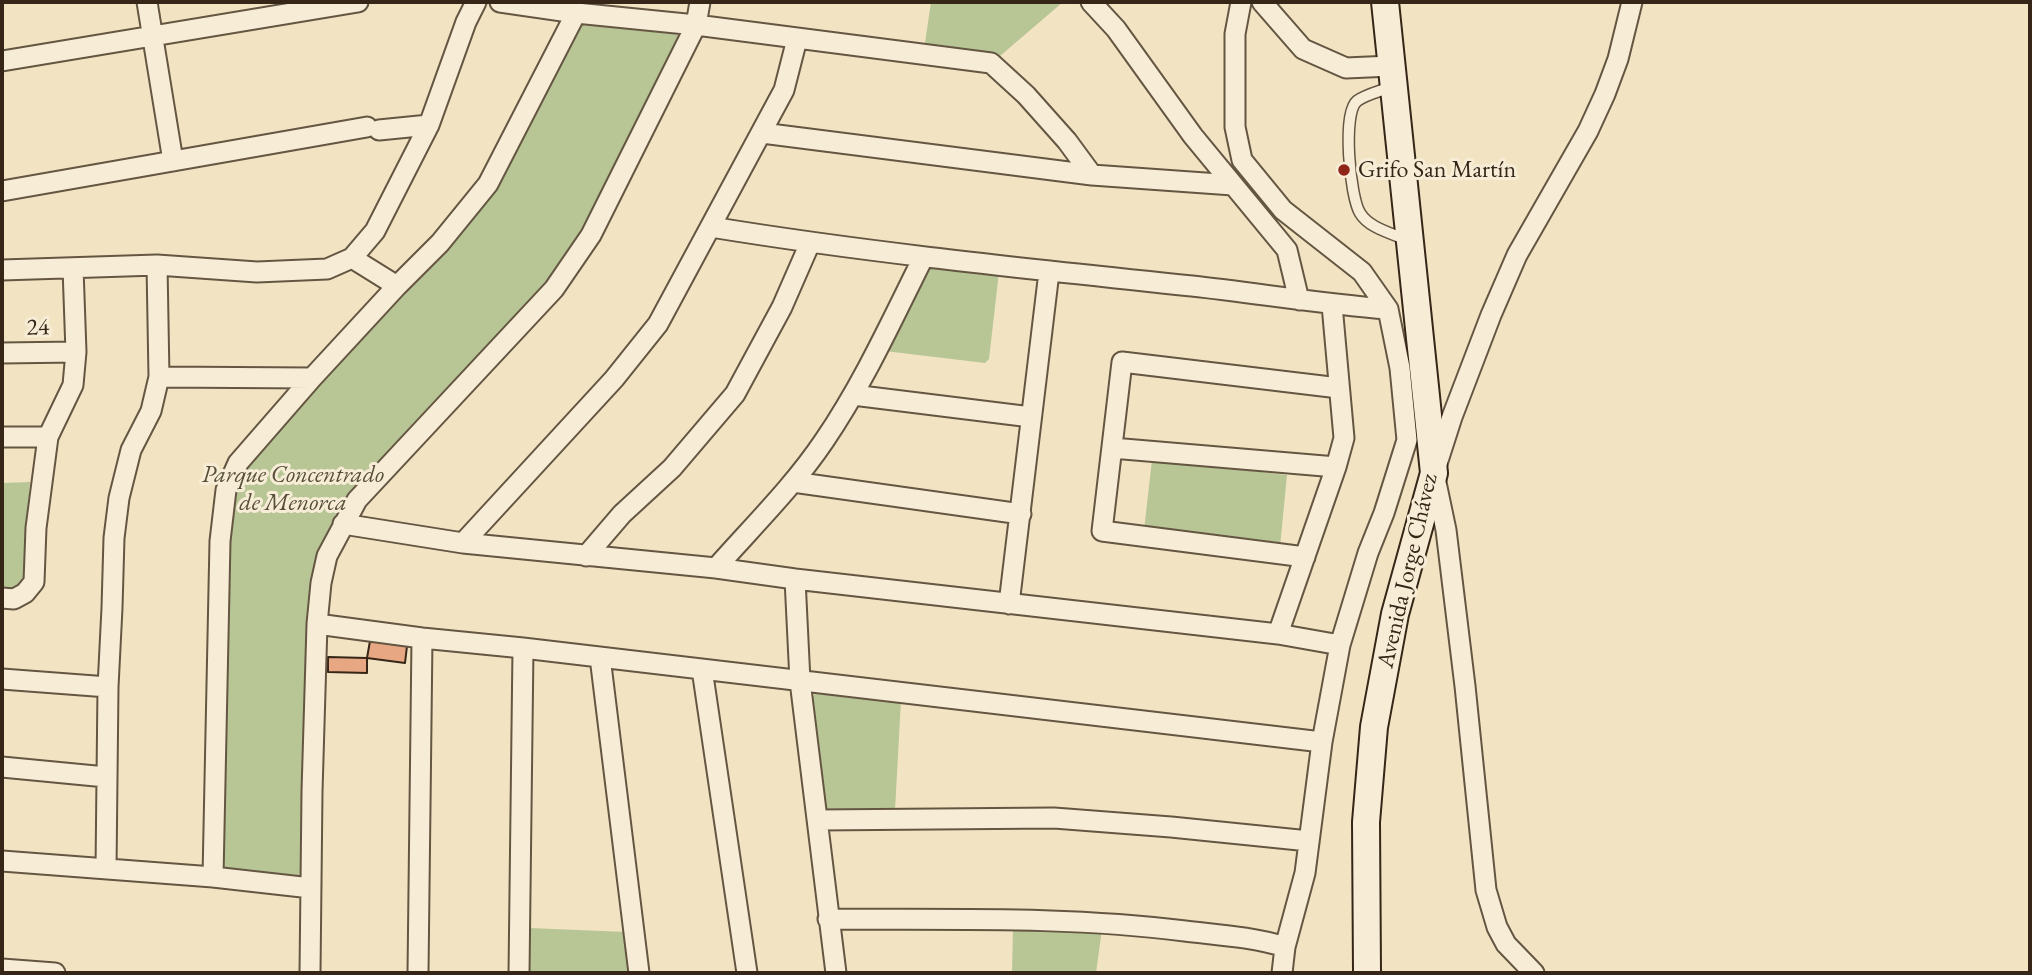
<!DOCTYPE html>
<meta charset="utf-8">
<style>
body{margin:0}
#map{position:relative;width:2032px;height:975px;overflow:hidden;background:#f2e4c2;font-family:"EB Garamond",serif}
canvas{display:block}
.frame{position:absolute;inset:0;border:4px solid #352617;pointer-events:none}
</style>
<div id="map">
<canvas width="2032" height="975"></canvas>
<div class="frame"></div>
</div>
<script>
const c = document.querySelector('canvas').getContext('2d');
c.lineJoin = 'round';
function fillPath(path, color) { c.fillStyle = color; c.fill(path, 'evenodd'); }
function strokePath(path, color, width, dash) { c.strokeStyle = color; c.lineWidth = width; c.lineCap = dash ? 'butt' : 'round'; c.setLineDash(dash || []); c.stroke(path); }
function label(font, color, halo, rows, align = 'center') {
  c.font = font + ' "EB Garamond",serif'; c.lineWidth = 6; c.setLineDash([]); c.textBaseline = 'middle'; c.strokeStyle = halo; c.fillStyle = color; for (const [text, x, y, turn = 0] of rows) {
    c.save(); c.translate(x, y); c.rotate((+turn || 0) * Math.PI / 180); c.textAlign = isNaN(turn) ? turn : align; if (halo) c.strokeText(text, 0, 0); c.fillText(text, 0, 0); c.restore();
  }
}
fillPath(new Path2D(`
 M931 2H1063L1000 56 925 43Z
 M579 21 674 31 679 37 678 48 572 250 502 335 350 494 327 533 315 574 302 876 292 881 229 874 222 865 229 526 236 491 252 455 483 204Z
 M936 263 999 272 989 359 985 363 885 351 926 268Z
 M1152 460 1287 475 1280 547 1144 530Z
 M30 482 25 543V584L19 590 2 589V483Z
 M818 690 901 700 895 810H828L823 802 810 700Z
 M1013 927 1102 929 1096 973H1012Z
 M529 928 626 932 631 973H528Z`), '#b8c595');
const building = new Path2D(`
 M370 641 407 646 405 663 367 658Z
 M328 657 367 658V673L328 672Z`);
fillPath(building, '#e7a782');
strokePath(building, '#352617', 2);
const service = new Path2D(`
 M1393 86C1382 91 1366 94 1357 101 1342 113 1350 197 1360 213 1369 228 1391 233 1407 240`);
const minor = new Path2D(`
 M147 2 173 161
 M500 2 576 13 696 25 991 63 1026 95 1067 141 1092 175
 M1091 2 1116 29 1193 136 1287 250 1299 300
 M1241 2 1235 34V127L1242 160 1283 210 1362 272 1388 309 1400 368 1407 440 1384 513 1368 553 1340 645 1322 742 1305 873 1285 947 1282 973
 M1262 2 1303 49 1346 68 1391 66
 M2 61 358 2
 M379 130 429 125
 M762 133 1092 175 1233 185
 M2 191 367 127
 M711 227C870 253 1031 269 1192 286 1257 293 1322 304 1388 309
 M352 258 397 286
 M2 270 157 265 257 272 327 269 352 258 375 231 429 125 466 22 476 2
 M2 353 76 352
 M159 377 312 378
 M853 395 1031 417
 M2 437H48
 M1112 448 1336 467
 M793 482 1021 514
 M343 524 463 543 716 568 795 579 1278 634 1340 645
 M463 543 614 379 658 324 784 90 797 39
 M586 556 622 514 672 468 735 394 782 307 810 243
 M1305 557 1102 531 1122 362 1339 388
 M716 568C752 527 793 487 824 441 863 384 892 320 923 258
 M795 579 800 681 836 973
 M2 598 14 599 25 593 34 582 36 528 48 437 73 385 76 352 73 268
 M1009 604 1049 272
 M317 624 422 638 523 648 1322 742
 M1278 634 1336 467 1344 438 1332 305
 M600 657 639 973
 M702 669 747 973
 M2 679 108 687
 M2 767 106 777
 M818 820 1054 818 1171 827 1309 841
 M2 861 213 877 311 888
 M106 869 108 687 112 608 114 538 119 498 131 450 151 411 159 377 157 265
 M213 877 220 541 226 490 238 463 312 378 397 286 440 243 488 184 576 13
 M828 919C947 920 1067 916 1185 931 1219 935 1253 937 1285 947
 M2 969 55 973
 M310 973 312 792 317 624 321 583 327 556 357 500 554 289 591 235 696 25 700 2
 M418 973 422 638
 M519 973 523 648
 M1534 973 1506 944 1497 927 1486 890 1465 686 1446 530 1434 473 1452 417 1491 315 1517 255 1588 131 1605 94 1618 59 1632 2`);
const secondary = new Path2D(`
 M1367 973 1366 822 1374 727 1395 614 1434 473 1385 2`);
strokePath(service, '#645642', 13);
strokePath(minor, '#645642', 23);
strokePath(secondary, '#352617', 30);
strokePath(service, '#f7edd7', 10);
strokePath(minor, '#f7edd7', 19);
strokePath(secondary, '#f7edd7', 26);
for (const [x, y, r, color] of [
 [1344,170,7,"#8f2418"]
]) { const dot = new Path2D(); dot.arc(x, y, r, 0, 2 * Math.PI); c.fillStyle = color; c.fill(dot); strokePath(dot, '#f7edd7', 2.5); }
label('24px', '#352617', '#f7edd7', [
 ["Grifo San Martín",1358,170]
], 'left');
label('24px', '#352617', '#f7edd7', [
 ["24",38,328,-1],
 ["Avenida Jorge Chávez",1408,571,-77]
]);
label('italic 24px', '#564e36', '#f7edd7', [
 ["Parque Concentrado",293,475],
 ["de Menorca",293,503]
]);
</script>
